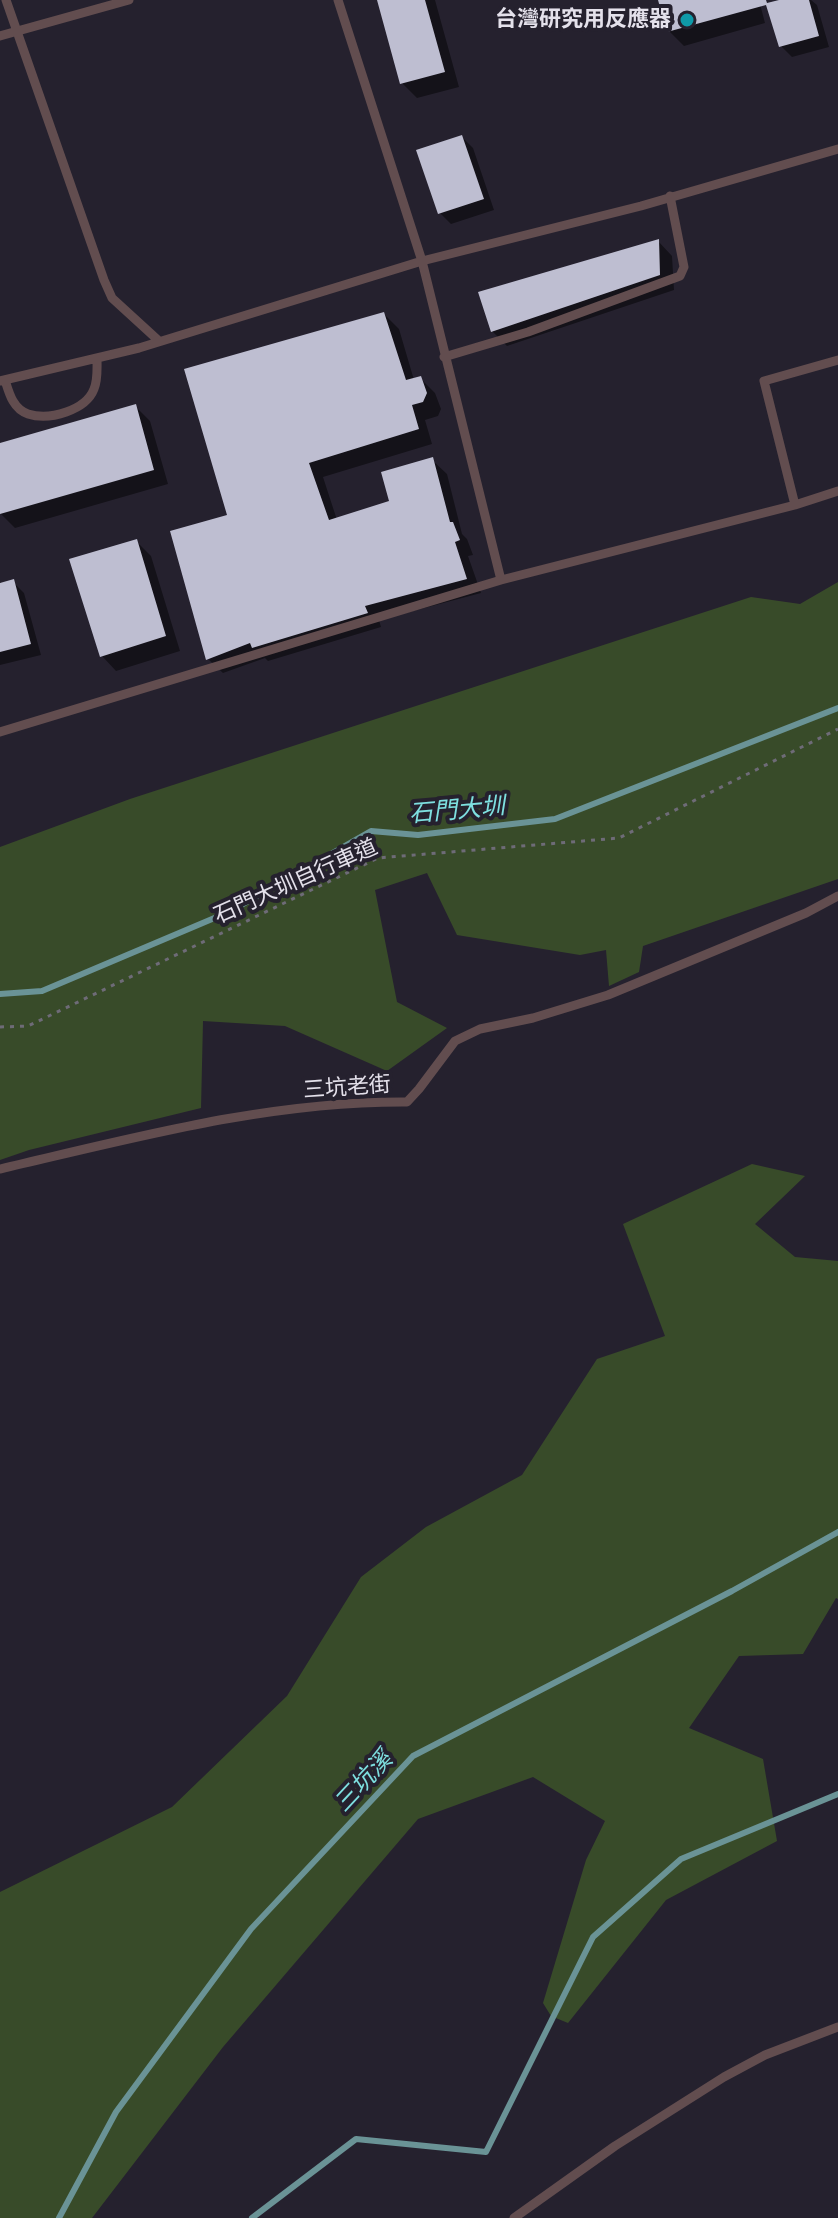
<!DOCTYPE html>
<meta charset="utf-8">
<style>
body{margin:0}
canvas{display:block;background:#25212e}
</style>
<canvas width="838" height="2218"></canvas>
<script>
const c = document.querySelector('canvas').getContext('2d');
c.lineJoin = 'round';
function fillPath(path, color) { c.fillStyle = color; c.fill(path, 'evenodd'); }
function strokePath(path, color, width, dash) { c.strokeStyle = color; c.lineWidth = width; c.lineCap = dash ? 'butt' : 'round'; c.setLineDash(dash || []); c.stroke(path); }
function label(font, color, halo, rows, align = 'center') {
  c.font = font + ' "Fira Sans","Noto Sans TC",sans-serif'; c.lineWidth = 8; c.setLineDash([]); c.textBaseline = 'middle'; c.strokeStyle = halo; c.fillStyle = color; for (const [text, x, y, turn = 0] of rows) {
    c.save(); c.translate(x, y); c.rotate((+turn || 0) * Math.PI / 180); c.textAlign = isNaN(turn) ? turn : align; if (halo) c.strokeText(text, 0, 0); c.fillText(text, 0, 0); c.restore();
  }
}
fillPath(new Path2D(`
 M838 582V879L643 946 639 972 609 986 606 950 580 955 457 935 427 873 375 890 397 1002 447 1028 387 1071 285 1026 203 1021 201 1108 29 1150 0 1160V847L130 799 751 597 800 604Z
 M752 1164 805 1176 755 1224 795 1257 838 1261V1599L836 1598 803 1654 739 1656 689 1728 763 1759 777 1841 666 1900 568 2023 551 2016 543 2003 586 1860 605 1821 533 1777 418 1819 223 2047 92 2218H0V1892L172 1807 287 1696 361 1577 426 1527 522 1475 597 1359 665 1336 623 1224Z`), '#384b29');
fillPath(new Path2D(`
 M379 0H435L459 87 417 98 402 83Z
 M660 0H759L765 23 684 46 669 31Z
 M786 0H811L817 5 829 47 792 57 781 46Z
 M462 137 473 148 494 210 451 224 440 213Z
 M658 241 672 256 674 290 507 346 492 331Z
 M384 314 399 329 414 380 420 378 435 393 441 409 438 416 425 420 432 444 323 477 337 520 392 502 432 460 447 474 462 534 467 539 473 555 468 556 481 593 379 620 381 627 268 661 265 658 223 673 208 659 229 516Z
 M135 406 150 421 168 484 15 528 0 513V445Z
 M137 542 151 556 180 651 116 671 102 656Z
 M0 582 3 584 13 582 24 593 41 655 0 665Z`), '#0007');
strokePath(new Path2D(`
 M0 994 42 991 231 911 371 831 418 835 555 819 838 708
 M59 2218 116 2112 251 1929 413 1756 732 1591 838 1532
 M252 2218 356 2139 486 2152 593 1937 681 1859 838 1794`), '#6a9396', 6);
fillPath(new Path2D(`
 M377 0H425L445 72 400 84Z
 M658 0H766L767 3 779 0H809L819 36 779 47 766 5 667 32Z
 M462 135 484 199 438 214 416 150Z
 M659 239 660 275 491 332 478 292Z
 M384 312 406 380 421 376 427 393 423 402 412 405 419 429 309 463 329 520 389 501 381 472 433 457 450 522H453L460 540 455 542 467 579 365 606 368 613 252 648 250 643 206 660 170 531 227 515 184 369Z
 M136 404 154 470 0 514V443Z
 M137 539 166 636 100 657 69 559Z
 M14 579 31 644 0 652V583Z`), '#bebed1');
strokePath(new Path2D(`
 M0 1027 28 1026 378 858 619 838 838 729`), '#6e6b77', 3, [4, 6]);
strokePath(new Path2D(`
 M6 0 104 280 112 298 159 341
 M338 0 422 261 501 580
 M0 36 129 0
 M444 357 528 332 680 276 684 267 670 196
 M5 380C9 393 13 409 28 414 50 421 86 410 94 389 98 380 97 367 97 358
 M0 381 139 348 422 261 641 206 838 149
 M795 505 764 381 838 360
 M0 732 501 580 795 505 838 491
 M0 1169C134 1138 268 1101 407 1102L419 1089 455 1041 480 1029 533 1018 608 995 806 913 838 896
 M514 2218 615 2146 724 2077 765 2055 838 2027`), '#624d4f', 9);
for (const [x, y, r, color] of [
 [687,20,8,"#0f9aa8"]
]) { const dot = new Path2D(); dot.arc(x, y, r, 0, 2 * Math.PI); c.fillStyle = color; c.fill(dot); strokePath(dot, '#25212e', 3); }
label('bold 22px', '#e4e1eb', '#25212e', [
 ["台灣研究用反應器",671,20]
], 'right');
label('22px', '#e4e1eb', '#25212e', [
 ["石門大圳自行車道",296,882,-24],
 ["三坑老街",347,1088,-4]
]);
label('italic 24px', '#7ee0e0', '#25212e', [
 ["石門大圳",457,811,-5],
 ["三坑溪",364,1782,-47]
]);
</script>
